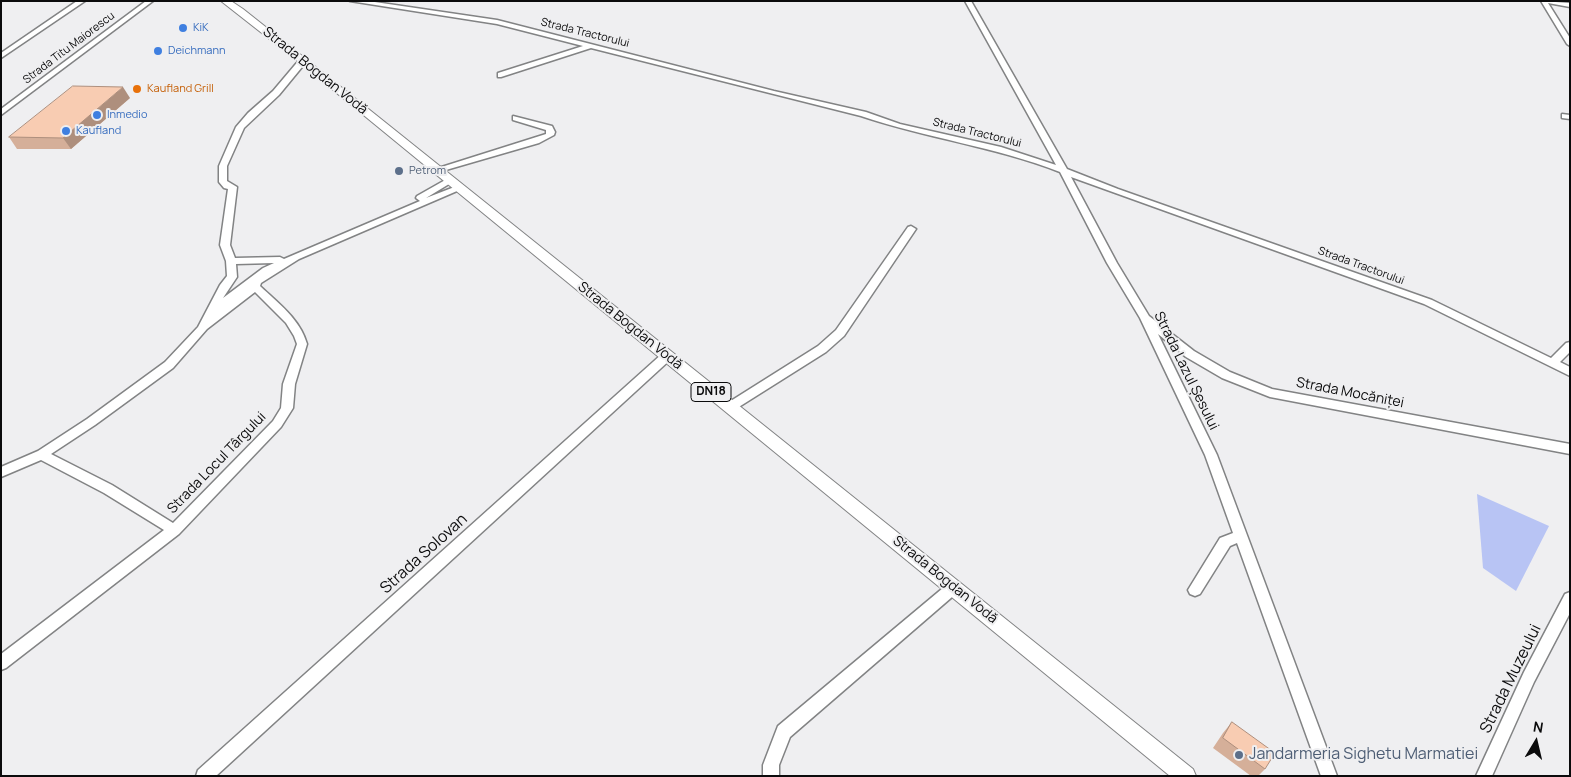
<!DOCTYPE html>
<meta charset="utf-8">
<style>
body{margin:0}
#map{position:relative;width:1571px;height:777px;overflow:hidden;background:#efeff1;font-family:Manrope,sans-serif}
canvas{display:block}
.frame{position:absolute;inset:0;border:2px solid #0b0b0c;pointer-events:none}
.north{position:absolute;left:1511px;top:717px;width:50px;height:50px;-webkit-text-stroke:4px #efeff1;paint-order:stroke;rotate:9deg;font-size:14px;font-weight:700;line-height:20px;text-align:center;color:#0b0b0c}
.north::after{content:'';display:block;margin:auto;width:18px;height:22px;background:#0b0b0c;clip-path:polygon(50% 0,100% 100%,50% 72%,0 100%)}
</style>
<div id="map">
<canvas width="1571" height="777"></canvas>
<div class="frame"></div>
<div class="north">N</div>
</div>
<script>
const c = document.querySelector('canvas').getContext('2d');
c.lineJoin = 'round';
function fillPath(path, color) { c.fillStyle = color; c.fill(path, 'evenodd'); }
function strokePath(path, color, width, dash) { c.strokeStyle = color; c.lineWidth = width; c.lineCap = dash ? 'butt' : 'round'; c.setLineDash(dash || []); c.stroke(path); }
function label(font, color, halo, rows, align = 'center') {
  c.font = font + ' Manrope,sans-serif'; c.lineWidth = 4; c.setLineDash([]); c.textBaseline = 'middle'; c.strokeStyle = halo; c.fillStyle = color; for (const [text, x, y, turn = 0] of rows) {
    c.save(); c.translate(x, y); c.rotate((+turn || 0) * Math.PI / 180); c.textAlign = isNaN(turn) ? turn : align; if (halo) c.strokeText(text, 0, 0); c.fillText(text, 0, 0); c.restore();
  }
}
fillPath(new Path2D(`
 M1477 494 1549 526 1516 591 1483 568Z`), '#b8c4f4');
const minor = new Path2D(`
 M77 1H85L1 58V53Z
 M146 1H153L1 115V109Z
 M350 1H368L497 20 774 91 866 112 900 124 1001 147 1056 165 965 1H971L1067 169 1118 189 1432 300 1551 358 1566 343 1570 342V352L1560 362 1570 367V376L1424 304 1071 177 1117 263 1149 316 1194 351 1230 372 1272 389 1570 444V454L1270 397 1222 378 1186 357 1158 334 1217 455 1337 776H1321L1237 543 1230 546 1200 594 1195 596 1190 594 1188 590 1220 538 1233 533 1205 455 1140 318 1107 263 1060 172C996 147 926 138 861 116L591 48 501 77H498V73L583 46 497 24Z
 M1541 1 1570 3V7L1548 3 1570 38V46L1567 44Z
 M300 59 307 61 279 95 244 128 227 166V181L237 187 230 245 235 258 280 257 284 259 420 201 416 198 417 196 447 179H453L454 181 426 198 457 186H463L464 188 299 259 261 283 260 286C278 303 300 319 307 344L295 384 293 408 281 427 179 534 6 668 1 670V654L164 530 104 493 41 460 1 477V467L38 451 87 419 165 362 198 327 220 285 227 276 226 261 220 245 228 189 224 188 219 182V166L236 127 248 113 273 91ZM274 263 263 268 223 298 237 277 236 264ZM255 292 286 323 294 336 297 344 283 384 281 408 273 421 173 523 112 485 51 454 95 425 173 368 207 329Z
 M1562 114 1570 115V119L1562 118Z
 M513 116 552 126 555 132 554 135 539 143 439 172 436 173 432 170 546 134V130L513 120Z
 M911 226 916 229 844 336 826 352 734 410H726L724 407 726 404 818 346 836 330 908 227Z
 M667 352 672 356 671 359 216 776H196L198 770 663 353Z
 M954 581 959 583 961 587 959 591 790 737 779 765V776H763V765L778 726 949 583Z
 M1570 592V613L1534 682 1492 776H1476L1524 672 1565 594Z`);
const major = new Path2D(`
 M221 1H231L243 9 306 59 1193 769 1196 776H1170L300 63Z`);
strokePath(minor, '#828384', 3);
strokePath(major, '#828384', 2);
fillPath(minor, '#fff');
fillPath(major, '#fff');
fillPath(new Path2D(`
 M130 98 71 149H17L9 137Z
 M1232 722 1265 769 1258 776H1251L1213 748 1223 733Z`), '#d5af99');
fillPath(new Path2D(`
 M123 87 130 98 71 149 63 138Z`), '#ae8f7d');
const building = new Path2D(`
 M73 86 123 87 63 138 9 137Z
 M1232 722 1275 753 1265 769 1223 738Z`);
fillPath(building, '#f8ccb2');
strokePath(building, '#ae8f7d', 1);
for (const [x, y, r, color] of [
 [183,28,5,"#3f7fe0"],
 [158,51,5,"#3f7fe0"],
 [137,89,5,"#e8710a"],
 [97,115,5,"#3f7fe0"],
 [66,131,5,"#3f7fe0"],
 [399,171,5,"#5c6f8a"],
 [1239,755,5,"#5c6f8a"]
]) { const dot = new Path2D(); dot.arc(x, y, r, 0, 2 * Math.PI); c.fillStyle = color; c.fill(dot); strokePath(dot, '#efeff1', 2); }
label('11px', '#366cbe', '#efeff1', [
 ["KiK",193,28],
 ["Deichmann",168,51],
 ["Inmedio",107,115],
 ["Kaufland",76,131]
], 'left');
label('11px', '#0b0b0c', '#efeff1', [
 ["Strada Tractorului",585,33,14],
 ["Strada Titu Maiorescu",69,48,-37],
 ["Strada Tractorului",977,133,14],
 ["Strada Tractorului",1361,266,20]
]);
label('11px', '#c56008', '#efeff1', [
 ["Kaufland Grill",147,89]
], 'left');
label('11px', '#4e5e75', '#efeff1', [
 ["Petrom",409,171]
], 'left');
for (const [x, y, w] of [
 [711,392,40]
]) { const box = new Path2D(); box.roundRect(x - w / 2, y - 9.5, w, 19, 4); c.fillStyle = '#efeff1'; c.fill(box); strokePath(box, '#0b0b0c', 1); }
label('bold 12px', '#0b0b0c', null, [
 ["DN18",711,392]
]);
label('14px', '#0b0b0c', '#efeff1', [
 ["Strada Bogdan Vodă",315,71,39],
 ["Strada Bogdan Vodă",630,326,39],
 ["Strada Lazul Șesului",1186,371,64],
 ["Strada Mocăniței",1350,393,11],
 ["Strada Locul Târgului",217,463,-46],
 ["Strada Bogdan Vodă",945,580,39]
]);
label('16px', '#0b0b0c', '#efeff1', [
 ["Strada Solovan",424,554,-42],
 ["Strada Muzeului",1511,679,-64]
]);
label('16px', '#4e5e75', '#efeff1', [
 ["Jandarmeria Sighetu Marmatiei",1249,755]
], 'left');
</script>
